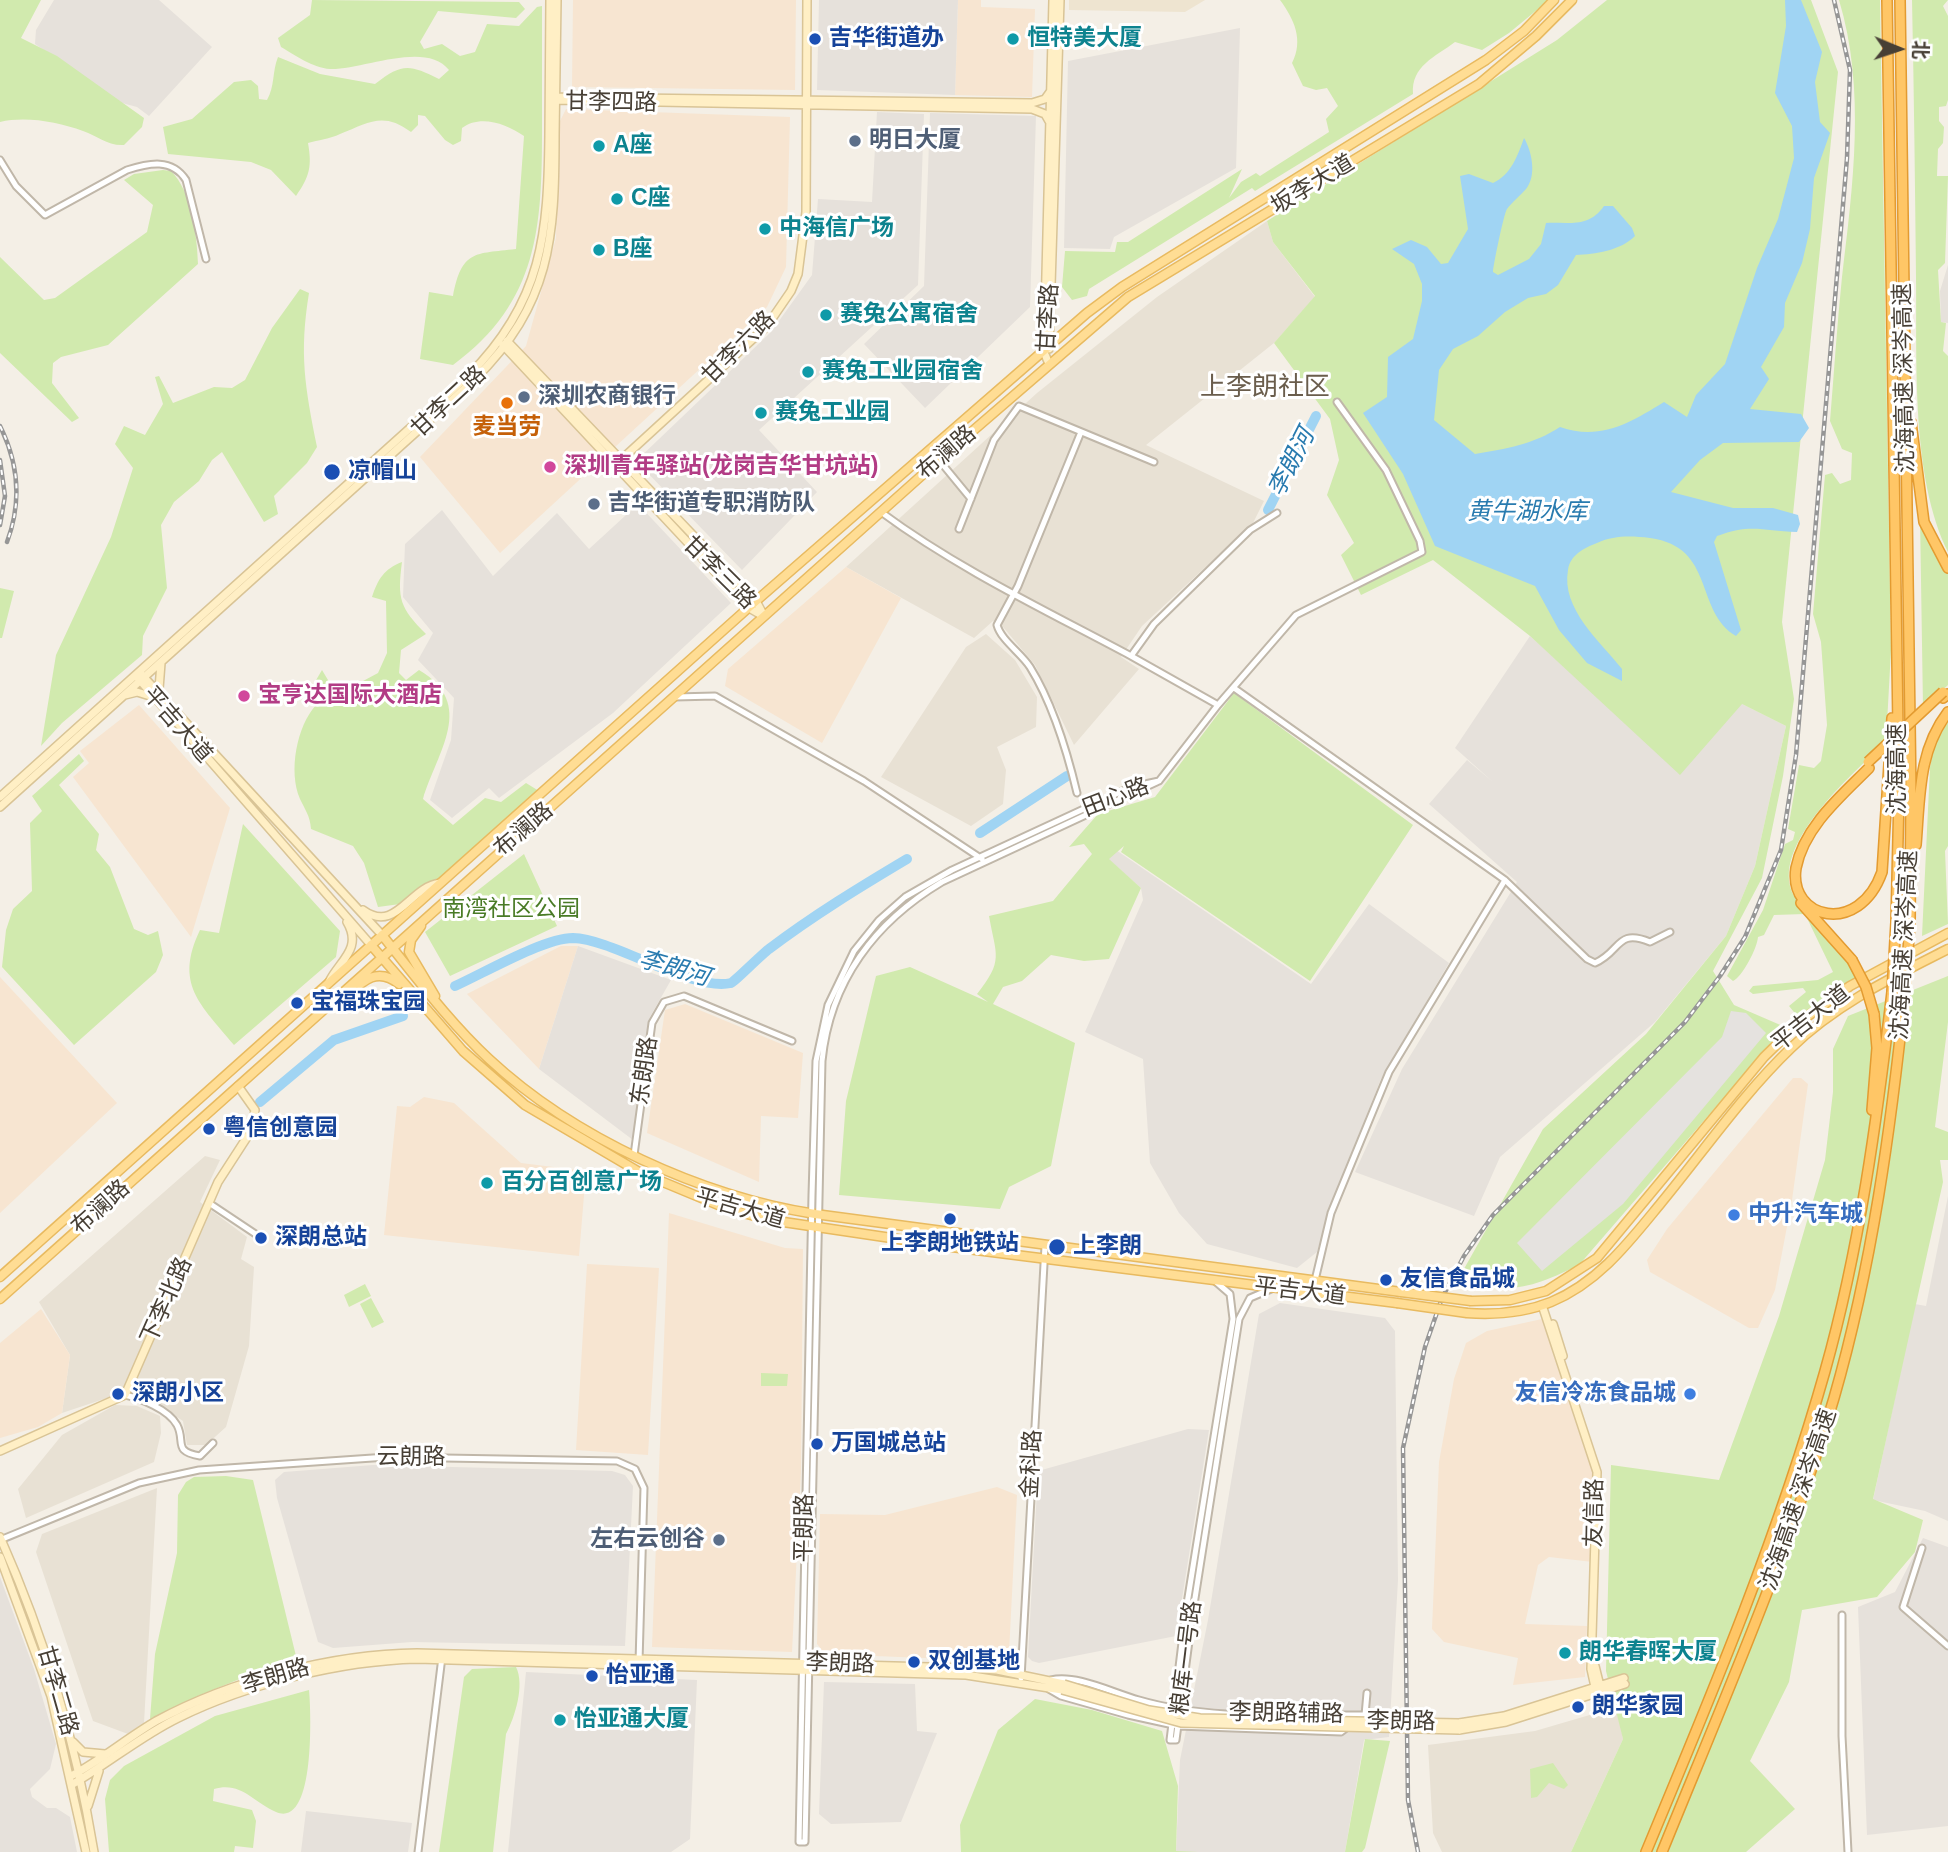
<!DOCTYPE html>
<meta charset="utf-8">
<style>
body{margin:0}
#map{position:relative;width:1948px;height:1852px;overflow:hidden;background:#f4efe6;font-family:Helvetica,"Noto Sans SC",sans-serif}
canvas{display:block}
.north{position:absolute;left:1864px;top:14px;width:70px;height:70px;-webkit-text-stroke:5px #fff;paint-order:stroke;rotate:92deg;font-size:19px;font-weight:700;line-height:28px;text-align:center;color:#473f35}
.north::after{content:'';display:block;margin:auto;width:24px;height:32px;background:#473f35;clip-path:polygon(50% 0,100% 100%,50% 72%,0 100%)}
</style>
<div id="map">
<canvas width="1948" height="1852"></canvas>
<div class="north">北</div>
</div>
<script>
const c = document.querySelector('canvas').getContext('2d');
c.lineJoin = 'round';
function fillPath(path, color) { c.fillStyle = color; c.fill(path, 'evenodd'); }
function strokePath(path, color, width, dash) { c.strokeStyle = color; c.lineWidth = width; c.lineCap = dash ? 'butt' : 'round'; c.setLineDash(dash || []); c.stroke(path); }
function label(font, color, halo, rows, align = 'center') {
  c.font = font + ' Helvetica,"Noto Sans SC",sans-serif'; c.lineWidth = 6; c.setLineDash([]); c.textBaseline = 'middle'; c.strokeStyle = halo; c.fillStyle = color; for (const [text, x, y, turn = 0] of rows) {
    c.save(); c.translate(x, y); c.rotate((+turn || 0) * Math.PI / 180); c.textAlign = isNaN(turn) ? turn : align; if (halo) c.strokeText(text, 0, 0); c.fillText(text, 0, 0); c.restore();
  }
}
fillPath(new Path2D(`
 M1267 221 1273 242 1315 297 1274 343 1146 445 1264 501 1253 523 1142 626 1121 657 1139 669 1074 745 1035 665 1003 627 993 621 974 638 846 567 1037 393 1157 297Z
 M986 634 1015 660 1037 697 1036 727 997 747 1006 770 1003 804 971 826 881 777 966 647Z
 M205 1156 220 1160 200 1202 247 1237 241 1259 254 1267 249 1346 226 1427 206 1445H187L183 1421 134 1389 62 1413 70 1355 39 1302Z
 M115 1405 137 1406 160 1416 161 1433 154 1462 26 1518 18 1489 62 1435Z
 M157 1488 144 1723 128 1734 93 1721 36 1552 42 1534Z
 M1617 1707 1623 1739 1571 1852H1442L1433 1833 1428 1745 1535 1731Z`), '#e8e1d4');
fillPath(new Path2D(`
 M573 0H796L795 90 572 87Z
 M958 0H981V7L1035 9 1032 97 955 95Z
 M566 109 790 117 786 267 767 307 500 553 420 457 526 346 556 238 559 123Z
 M846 567 901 598 822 743 725 686 728 669Z
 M139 705 230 808 191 937 73 777 89 763 80 751Z
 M561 946H578L539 1069 467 994Z
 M0 977 117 1103 0 1213Z
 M685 1004 803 1053 798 1118 761 1116 759 1182 647 1133 665 1010Z
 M1793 1078H1801L1808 1084 1792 1200 1775 1290 1758 1328H1749L1650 1272 1647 1260 1667 1229Z
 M424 1097 454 1103 521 1163 586 1171 579 1256 384 1235 397 1106 410 1107Z
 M669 1213 785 1248 803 1249 801 1471 792 1652 652 1647Z
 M587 1264 659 1268 648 1455 576 1450Z
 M41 1309 70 1355 62 1413 38 1427 0 1438V1343Z
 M1542 1319 1547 1321 1598 1473 1593 1562 1549 1557 1538 1565 1525 1624 1587 1626 1585 1677 1513 1685 1518 1658 1444 1642 1432 1629 1439 1462 1454 1379 1466 1343 1487 1331Z
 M997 1487 1017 1495 1009 1653 999 1661 825 1654 817 1644 820 1514 885 1515Z`), '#f7e5d1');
fillPath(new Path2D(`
 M54 0H159L212 47 149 116 137 107 122 103 35 44 36 30Z
 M819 0H958L955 95 817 90Z
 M1240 28 1236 168 1114 237 1110 249 1064 248 1068 61Z
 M877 112 924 114 918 285 759 430 817 492 742 570 636 461 771 332 812 275 818 199 872 202Z
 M930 113 1036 116 1030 307 925 408 864 344 924 286Z
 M1948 265V323L1941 322 1940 291Z
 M638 504 731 603 613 713 499 798 489 788 452 818 430 800 451 740 454 698 418 660 433 633 403 597 405 544 442 510 493 576 557 513 589 549Z
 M1530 636 1587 687 1742 704 1786 726 1755 866 1726 936 1655 1022 1500 1157 1474 1216 1355 1172 1402 1069 1517 882 1429 804 1467 760 1493 782 1455 748Z
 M1116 850 1311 984 1369 904 1449 963 1381 1079 1334 1196 1317 1252 1297 1268 1207 1244 1179 1213 1150 1163 1143 1059 1085 1032 1143 900 1141 888 1108 859Z
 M578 946 671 980 650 1017 633 1140 539 1069Z
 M1948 1196V1521L1925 1511 1873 1500 1915 1304 1926 1306Z
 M1280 1303 1385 1318 1395 1331 1398 1580 1389 1737 1364 1740 1345 1852H1176L1180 1760 1208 1620 1259 1314Z
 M1188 1429 1209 1430 1176 1636 1039 1663 1032 1661 1028 1657 1038 1471Z
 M373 1465 612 1471 625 1475 633 1486 625 1646 412 1642 333 1648 318 1642 277 1498 275 1480 284 1472Z
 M1923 1538 1948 1547V1826L1867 1835 1858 1607 1895 1592Z
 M0 1577 34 1669 56 1744 50 1769 30 1789 32 1797 47 1808H56L70 1817 77 1852H0Z
 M526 1672 697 1680 690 1839 671 1852H508Z
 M824 1682 915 1684 917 1731 937 1733 901 1822 831 1824 819 1814Z
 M306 1811 412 1823 408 1852H301Z`), '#e6e1db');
fillPath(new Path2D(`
 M1069 0H1205L1185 12 1069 10Z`), '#eee4d0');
fillPath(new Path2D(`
 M0 0H41L21 38 57 56 144 118 142 127 124 145C107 146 98 136 83 131 58 122 26 116 0 122Z
 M312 0 519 2 525 9 516 18 438 11 420 42 424 49 442 44 460 56 475 52 487 24 519 26 537 7 542 6C542 47 542 88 542 128 542 226 539 302 453 365L420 359 429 292 453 296C462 250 474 254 516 249L524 136C507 124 480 114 462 128L461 141 453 145 445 140 425 116 418 115V125L411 132C383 111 368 123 340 134 330 139 318 140 308 143 312 166 310 176 296 196L271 170 251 162 168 154 163 127 192 119 234 82 251 80 258 86 259 99 267 100C275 86 272 72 278 57L320 74 375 84C402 63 409 64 439 79L449 70C426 40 362 70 330 69 313 68 295 55 281 47L278 38 310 15Z
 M1280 0H1549L1509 33 1482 50 1455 42C1435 57 1411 66 1413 94L1255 191 1252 188 1089 289 1087 296 1072 300 1062 287 1065 251 1115 252 1117 242H1128L1242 169 1229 198 1241 182 1256 173 1260 176 1329 132 1326 119 1338 106 1327 88 1316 90 1303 86 1292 63C1304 40 1294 19 1280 0Z
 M1607 0H1811L1838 72 1782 622 1794 699 1783 776 1762 878 1713 971 1734 1005 1785 1027 1579 1265C1530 1289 1509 1294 1456 1283L1543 1129 1646 1034 1726 936 1755 866 1786 726 1742 704 1680 775 1530 636 1433 560 1361 595 1341 555 1354 543 1327 495 1339 460 1330 419 1274 343 1315 296 1273 242 1267 221 1557 40Z
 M1839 0H1880L1891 650 1886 742C1855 772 1767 846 1794 896 1810 924 1840 949 1862 973L1798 1017 1789 1006 1806 992 1803 988 1753 994 1749 991 1753 986 1818 980 1833 972 1805 914 1774 915 1764 935 1758 937C1757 949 1742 977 1733 981L1727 976 1763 910 1785 844 1793 840 1795 832 1788 829 1799 765 1814 768 1821 761 1827 725 1821 642 1813 614 1825 475 1832 473 1840 484 1851 480 1852 453 1842 449 1830 421C1834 373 1837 325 1842 277 1853 186 1866 89 1839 0Z
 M1912 0H1948L1943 6 1948 16V100L1946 106 1939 107V121L1944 127 1943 143 1938 149 1937 176H1948L1945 263 1938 270 1941 322 1946 323 1943 351 1948 356V552C1911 477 1917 361 1916 278 1915 185 1914 93 1912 0Z
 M163 170 171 171C192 192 197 235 198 264L108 345 61 357 53 363 52 383 79 418 72 422 0 353V257L44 300 55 298 147 232 153 205 124 180 134 174Z
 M300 289 309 293C299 354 305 387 317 447L307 463 274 496 278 514 264 522 222 452 212 460 199 481 174 502 161 525 167 588 143 636 142 655 62 723 41 746 56 655 111 537 133 468 115 444 124 426 145 435 163 404 155 377 159 376 173 403 214 387 232 388 245 380 272 328Z
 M1920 516 1948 573V685L1923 708Z
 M402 562C397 599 400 608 426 634L401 650 399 673 406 680 419 670C477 704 437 752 423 799L453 825 485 798 501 802 526 783 539 791 415 902 378 907 364 863 353 846 311 829C310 815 305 810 300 799 288 771 297 726 316 705L309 692 322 670 337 695 378 673 387 653 386 601 372 597C378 579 384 569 402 562Z
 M0 588 14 591 2 638H0Z
 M1234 693 1413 825 1310 981 1121 852 1124 846 1109 859 1141 888 1109 959 1084 961 1051 955 1022 981 1003 987 993 1004 1075 1043 1051 1166 1009 1187 1000 1209 839 1195 846 1101 876 976 910 967 988 1002 977 994C1004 960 996 956 989 916L1053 901 1092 854 1084 844 1069 847 1098 814 1155 797Z
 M1948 721V846L1945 851 1948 924 1922 936 1930 767 1934 746Z
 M79 754 84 761 59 785 99 834 96 850 110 867 134 929 148 935 158 931 163 955 156 972 74 1045 2 967 6 930 13 909 32 891 30 823 42 811 32 796Z
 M243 824 340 931 336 957 234 1045C200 1004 174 984 200 930L219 933Z
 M524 854 557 926 450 976 425 932Z
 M1948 976V1022L1935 1127 1948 1132V1160H1940L1943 1182 1873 1499 1923 1520 1915 1552 1877 1597 1802 1610 1789 1682 1750 1761 1795 1809 1746 1852H1571L1623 1739 1606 1671 1611 1465 1719 1480 1779 1316 1825 1160 1833 1092V1049L1848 1016Z
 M365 1284 371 1296 349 1307 344 1295Z
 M371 1298 384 1322 372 1328 360 1304Z
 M761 1373 788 1374 787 1386H761Z
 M226 1476 253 1480 296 1656 198 1696 150 1719 155 1654 177 1553 178 1495 186 1482 194 1477Z
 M516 1667C525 1685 515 1717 506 1734L493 1852H439L464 1677 472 1669Z
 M309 1690C311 1710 316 1829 276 1812 253 1802 241 1781 214 1789L213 1801 252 1810 256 1821 253 1848 235 1846 234 1852H109L105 1799 110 1780 124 1766 215 1716Z
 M1035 1699 1092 1710 1162 1731 1178 1786 1176 1851 1198 1852H961L960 1825 998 1730Z
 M1365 1739 1390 1741 1365 1848 1362 1852H1345Z
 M1553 1763 1568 1785 1564 1789 1549 1783 1537 1797 1531 1798 1530 1769Z`), '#d1eaae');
fillPath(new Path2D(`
 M1731 1011 1746 1013 1766 1033 1623 1204 1542 1271 1517 1243 1722 1037Z`), '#e5e2df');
fillPath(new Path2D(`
 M1785 0H1801L1822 52 1815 82 1820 122 1830 133 1814 178 1810 229 1802 263 1785 303 1784 327 1761 367 1769 379 1750 409 1801 414 1809 428 1799 442 1723 443 1700 460 1671 492 1733 508H1773L1798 515 1800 524 1797 532C1763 531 1751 523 1717 536L1714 542 1741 630 1736 636C1694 611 1716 547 1650 538 1631 536 1615 535 1597 543 1584 548 1570 555 1568 570 1561 609 1600 641 1622 669V681L1587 663 1559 630 1535 586 1435 546 1403 474 1363 413 1387 397 1388 357 1413 339 1422 301V284L1414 264 1392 249 1411 240 1427 247 1441 264 1448 263 1468 229 1460 176 1469 174 1493 183C1511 175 1518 155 1524 138 1532 151 1537 176 1526 189 1520 196 1512 202 1507 209 1504 213 1493 266 1493 272L1498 275 1529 259 1541 244 1546 223C1569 222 1589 228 1604 206H1613L1632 228 1635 236C1620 251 1595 254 1576 255L1558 285 1546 294 1528 298 1505 312 1478 336 1453 349 1439 370 1434 420 1475 454C1506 449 1534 444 1560 427 1600 441 1630 423 1664 402L1687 417 1696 395 1725 364 1757 268 1778 219 1794 158 1792 126 1775 93 1786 26Z`), '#a0d4f3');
strokePath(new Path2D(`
 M1268 510 1316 416
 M980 833 1067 776
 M455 986C484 973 544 938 573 938 614 939 692 992 731 983 733 983 762 954 769 949 814 915 860 887 907 859
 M260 1102 334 1040 403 1016`), '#a0d4f3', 10);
const street = new Path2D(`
 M0 160 16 186 45 215 127 170C149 163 172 158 186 180L206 259
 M939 460 971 499
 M881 512C958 569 1047 611 1131 656L1154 624 1250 530 1277 513
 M959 529 994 440 1019 406 1154 462
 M1131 656 1218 705
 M1234 688 1505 880 1587 959 1595 963C1621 952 1616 928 1650 942L1670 932
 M675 697 715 696 864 781 982 859
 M1159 781 1131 787 952 870 905 897 879 920 854 951 828 1005 816 1061 812 1195 799 1842H805L822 1061C830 981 875 922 942 882L1159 781 1218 705 1296 615 1422 552 1420 541 1386 470 1337 402
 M1077 793C1067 751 1053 704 1030 667 1021 653 1001 640 997 625L1018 586 1081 432
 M634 1155 652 1023 664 1002 684 996 792 1041
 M209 1203 257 1235
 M1312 1293 1331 1213 1389 1072 1505 880
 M125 1395C141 1399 168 1409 177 1425 186 1442 172 1451 200 1456L213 1443
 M0 1540 139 1483 199 1470 387 1457 617 1461 635 1469 644 1488 639 1662
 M1922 1548 1903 1607 1948 1646
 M1842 1615V1736L1848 1852
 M1021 1678 1045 1246
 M1051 1680C1077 1674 1113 1693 1139 1700 1211 1721 1291 1714 1365 1715
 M1049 1689 1061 1696 1128 1715 1178 1726 1341 1732 1349 1726
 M1365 1715 1367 1693
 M1176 1740H1170L1186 1610 1233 1319 1230 1294 1215 1281
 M1176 1740 1193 1611 1239 1319 1250 1298 1271 1289
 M418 1852 442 1657`);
const secondary = new Path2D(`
 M552 97 1032 103 1045 99 1050 92
 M553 100 1032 109 1045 114 1049 121
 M507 341 756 601 764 616
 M503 345 749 608 763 616
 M1049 349 1060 0
 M1049 364 1044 352 1053 0
 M622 459 767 326 791 291 798 274 806 212 807 0
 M141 674 382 935
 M137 677 371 945
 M159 689 161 663
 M125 695 137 692 150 696
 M0 797 469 375C543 301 548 233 549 134 549 90 550 45 550 0
 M0 807 474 380C551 304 555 238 555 135 556 90 556 45 557 0
 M363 910C396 934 409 887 440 883
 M329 982C339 961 363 949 347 922
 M1542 1305 1597 1472 1591 1669 1595 1687
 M1553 1324 1563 1356
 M0 1451 125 1395 218 1182 251 1131 255 1110 238 1086
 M0 1537C45 1638 76 1742 94 1852
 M0 1557 51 1696 86 1852
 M1595 1666 1600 1686
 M1459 1723 1504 1716 1624 1678
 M1459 1730 1506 1722 1625 1684
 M73 1742 83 1752 105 1754
 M71 1776C101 1760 127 1738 156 1721 232 1680 332 1654 417 1653L967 1668 997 1670 1064 1684
 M73 1784C109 1763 141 1736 178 1718 247 1684 340 1661 417 1659L966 1675 1062 1690
 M88 1806 99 1771`);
const primary = new Path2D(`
 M421 926 411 940 409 952 435 996
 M382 935C416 977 449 1022 489 1059 574 1138 701 1196 815 1214L1401 1292
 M371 945 463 1051 525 1105 639 1172 728 1209 770 1220 952 1247 1397 1303
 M335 1006C356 990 372 962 399 984
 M0 1277 756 601 1087 313 1122 287 1486 60 1524 31 1554 0
 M0 1299 939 460 1128 297 1479 84 1536 36 1572 0
 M1471 1301 1510 1300 1546 1291 1597 1258 1764 1057 1801 1021 1850 986 1948 933
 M1467 1313C1496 1315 1524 1313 1551 1302 1599 1282 1629 1242 1661 1203 1703 1152 1743 1094 1791 1048 1836 1004 1893 977 1948 949`);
const highway = new Path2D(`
 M1887 0 1899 795 1896 922
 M1900 0 1911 793 1910 923
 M1911 422 1924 522 1948 568
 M1943 698 1948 694
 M1869 768C1841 796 1804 827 1796 868 1788 919 1859 937 1882 872L1892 718
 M1916 845C1920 797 1918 751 1948 712
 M1801 903 1852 960
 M1872 1110 1877 1048 1874 1014
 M1646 1852C1712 1694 1778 1537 1825 1371 1860 1247 1877 1119 1892 992
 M1662 1852C1723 1702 1788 1553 1834 1398 1872 1266 1891 1128 1905 992`);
strokePath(street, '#c0b7a9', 9);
strokePath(secondary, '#d9c496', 10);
strokePath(primary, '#e8ba60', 11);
strokePath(highway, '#e39b31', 12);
strokePath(street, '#fff', 5);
strokePath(secondary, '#ffefc5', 7);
strokePath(primary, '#ffdd94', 8);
strokePath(highway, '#ffc666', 9);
const rail = new Path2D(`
 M0 426C19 464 22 502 7 542
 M0 460 5 496 0 525
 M1418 1852 1408 1800 1403 1448 1425 1347 1442 1298 1464 1256 1493 1215 1685 1022 1720 976 1745 937 1781 850 1796 755 1847 158 1850 70 1834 0`);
strokePath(rail, '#969696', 4.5);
strokePath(rail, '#fff', 2, [5]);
const secondaryBridge = new Path2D(`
 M1064 1684 1149 1710 1200 1718 1459 1723
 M1062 1690 1181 1723 1459 1730`);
const primaryBridge = new Path2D(`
 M1401 1292 1471 1301
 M1397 1303 1467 1313`);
const highwayBridge = new Path2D(`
 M1868 762 1943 692
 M1852 960 1866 987 1874 1014
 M1892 992 1896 922
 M1905 992 1910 923`);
strokePath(secondaryBridge, '#d9c496', 10, []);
strokePath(primaryBridge, '#e8ba60', 11, []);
strokePath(highwayBridge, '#e39b31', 12, []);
strokePath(secondaryBridge, '#ffefc5', 7);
strokePath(primaryBridge, '#ffdd94', 8);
strokePath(highwayBridge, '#ffc666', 9);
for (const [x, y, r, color] of [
 [815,39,7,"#1a4fb4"],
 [1013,39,7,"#0f9aa8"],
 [855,141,7,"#5c6f8a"],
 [599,146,7,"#0f9aa8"],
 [617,199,7,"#0f9aa8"],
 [765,229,7,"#0f9aa8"],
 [599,250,7,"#0f9aa8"],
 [826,315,7,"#0f9aa8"],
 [808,372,7,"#0f9aa8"],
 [524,397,7,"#5c6f8a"],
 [507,403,7,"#e8710a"],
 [761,413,7,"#0f9aa8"],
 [550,467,7,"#d1479c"],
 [332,472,9,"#1a4fb4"],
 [594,504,7,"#5c6f8a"],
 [244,696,7,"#d1479c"],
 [297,1003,7,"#1a4fb4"],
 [209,1129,7,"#1a4fb4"],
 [487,1183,7,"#0f9aa8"],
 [1734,1215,7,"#3f7fe0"],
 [950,1219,7,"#1a4fb4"],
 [261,1238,7,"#1a4fb4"],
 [1057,1247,9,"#1a4fb4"],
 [1386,1280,7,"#1a4fb4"],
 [118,1394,7,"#1a4fb4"],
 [1690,1394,7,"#3f7fe0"],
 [817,1444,7,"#1a4fb4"],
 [719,1540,7,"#5c6f8a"],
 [1565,1653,7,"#0f9aa8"],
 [914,1662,7,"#1a4fb4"],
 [592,1676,7,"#1a4fb4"],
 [1578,1707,7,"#1a4fb4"],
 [560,1720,7,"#0f9aa8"]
]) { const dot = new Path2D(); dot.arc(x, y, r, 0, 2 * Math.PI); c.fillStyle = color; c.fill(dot); strokePath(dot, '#fff', 2.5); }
label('bold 23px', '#164399', '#fff', [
 ["吉华街道办",829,39],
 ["凉帽山",348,472],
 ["宝福珠宝园",311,1003],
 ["粤信创意园",223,1129],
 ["深朗总站",275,1238],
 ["上李朗地铁站",950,1244,"center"],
 ["上李朗",1073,1247],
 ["友信食品城",1400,1280],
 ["深朗小区",132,1394],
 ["万国城总站",831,1444],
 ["双创基地",928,1662],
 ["怡亚通",606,1676],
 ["朗华家园",1592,1707]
], 'left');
label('bold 23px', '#0d838f', '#fff', [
 ["恒特美大厦",1027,39],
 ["A座",613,146],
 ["C座",631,199],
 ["中海信广场",779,229],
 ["B座",613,250],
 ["赛兔公寓宿舍",840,315],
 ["赛兔工业园宿舍",822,372],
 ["赛兔工业园",775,413],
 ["百分百创意广场",501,1183],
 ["朗华春晖大厦",1579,1653],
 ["怡亚通大厦",574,1720]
], 'left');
label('23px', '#473f35', '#fff', [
 ["甘李四路",611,103,1],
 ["坂李大道",1313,185,-31],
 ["甘李路",1049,318,-87],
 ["甘李六路",739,348,-45],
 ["沈海高速 深岑高速",1905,378,-91],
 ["甘李二路",449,402,-43],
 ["布澜路",947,453,-41],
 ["甘李三路",719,573,45],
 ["平吉大道",177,725,49],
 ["沈海高速",1898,769,-90],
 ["田心路",1116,798,-21],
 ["布澜路",524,830,-41],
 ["沈海高速 深岑高速",1905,945,-87],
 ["平吉大道",1811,1019,-38],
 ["东朗路",645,1071,-82],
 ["布澜路",101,1208,-42],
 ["平吉大道",740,1209,16],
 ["平吉大道",1300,1292,7],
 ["下李北路",167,1301,-66],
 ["云朗路",411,1458],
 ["金科路",1032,1464,-87],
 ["沈海高速 深岑高速",1799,1500,-71],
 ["友信路",1595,1513,-89],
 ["平朗路",805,1528,-89],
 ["粮库一号路",1187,1658,-83],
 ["李朗路",840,1664,2],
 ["李朗路",276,1677,-17],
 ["甘李二路",57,1691,74],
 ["李朗路辅路",1286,1714,1],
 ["李朗路",1401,1722,1]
]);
label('bold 23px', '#4e5e75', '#fff', [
 ["明日大厦",869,141],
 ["深圳农商银行",538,397],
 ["吉华街道专职消防队",608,504],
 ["左右云创谷",705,1540,"right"]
], 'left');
label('bold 23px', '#c56008', '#fff', [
 ["麦当劳",507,428]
]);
label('bold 23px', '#b23c85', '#fff', [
 ["深圳青年驿站(龙岗吉华甘坑站)",564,467],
 ["宝亨达国际大酒店",258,696]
], 'left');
label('23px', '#497b26', '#fff', [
 ["南湾社区公园",511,910]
]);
label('bold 23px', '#366cbe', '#fff', [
 ["中升汽车城",1748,1215],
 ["友信冷冻食品城",1676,1394,"right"]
], 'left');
label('italic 24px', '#297baf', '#fff', [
 ["李朗河",1292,463,-63],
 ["黄牛湖水库",1527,512],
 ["李朗河",674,969,16]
]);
label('26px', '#6a5d4c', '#fff', [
 ["上李朗社区",1265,388]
]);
</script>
